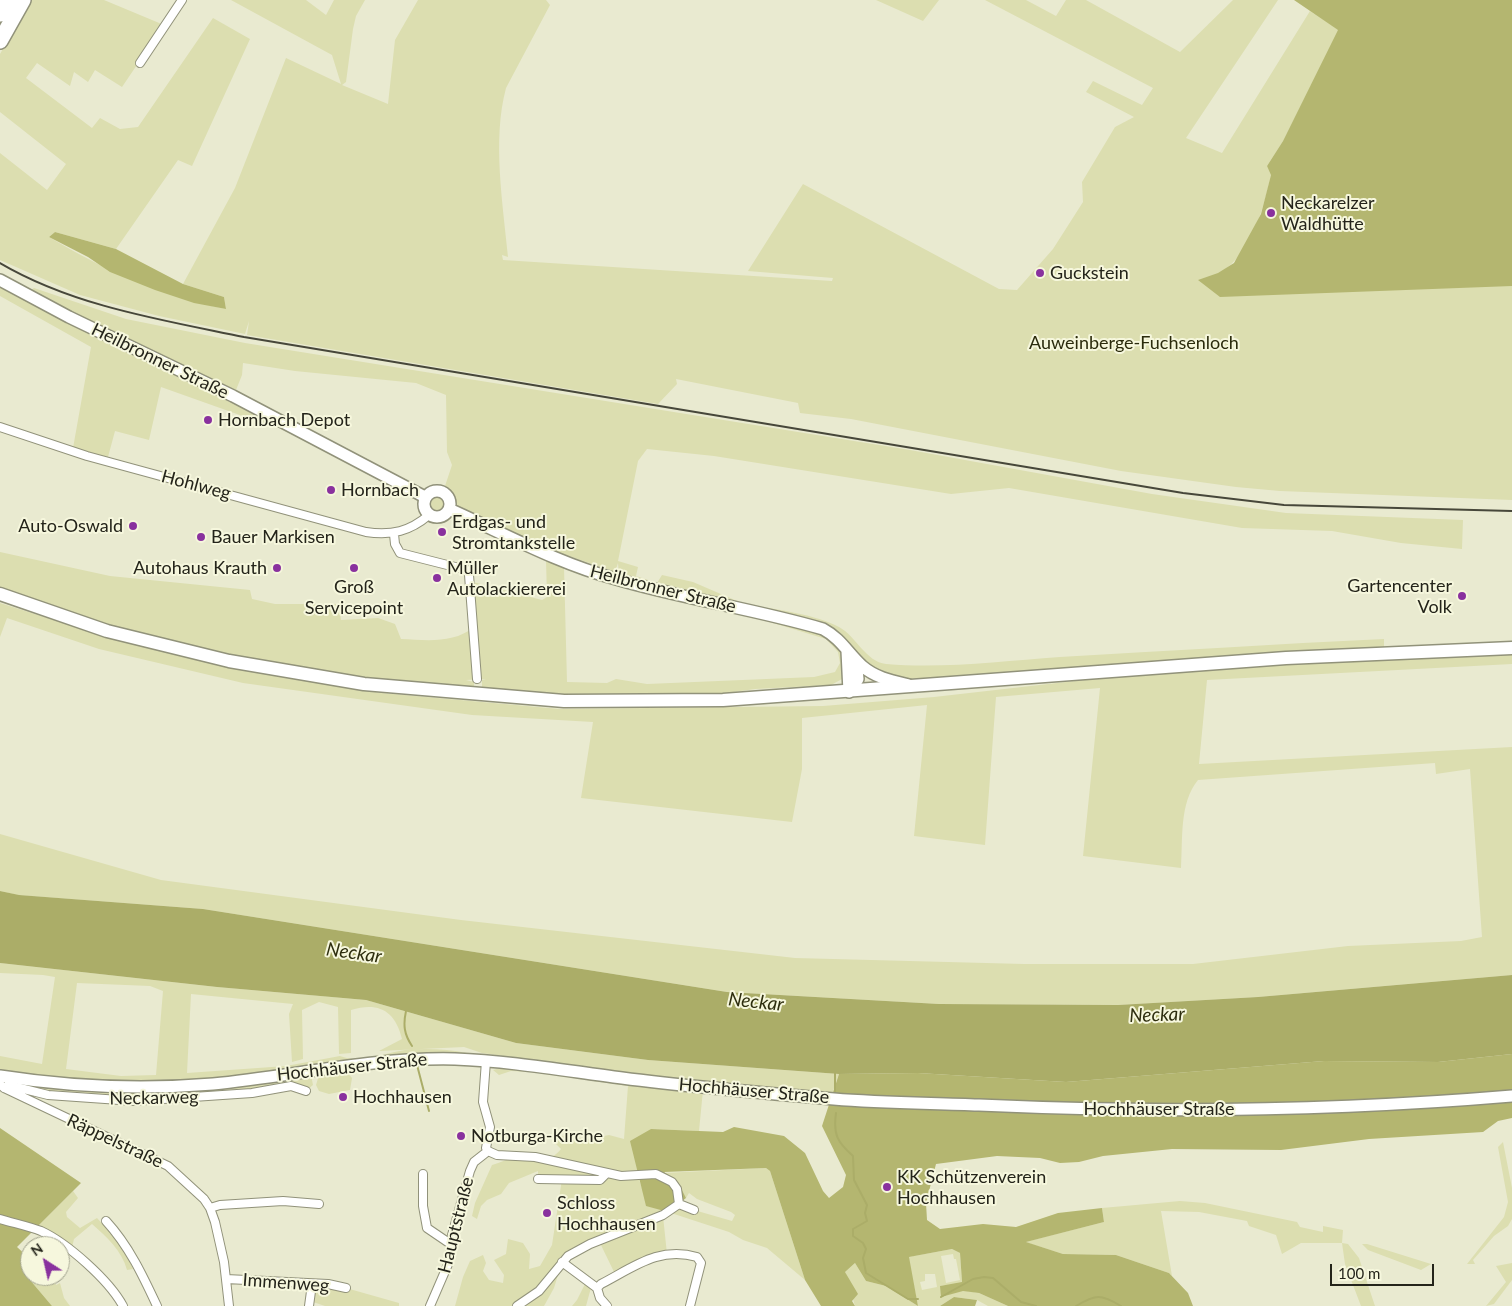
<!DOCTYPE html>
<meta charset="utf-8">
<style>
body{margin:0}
#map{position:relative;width:1512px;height:1306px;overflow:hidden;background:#e9ead0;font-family:Lato,sans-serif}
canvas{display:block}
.north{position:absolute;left:20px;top:1236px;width:50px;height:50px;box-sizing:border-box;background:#f6f7dd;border:1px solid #a2a38f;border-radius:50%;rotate:325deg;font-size:14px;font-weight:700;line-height:20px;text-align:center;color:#24241a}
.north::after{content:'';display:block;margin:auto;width:18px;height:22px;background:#89319e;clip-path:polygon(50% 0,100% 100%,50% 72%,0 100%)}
.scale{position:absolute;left:1330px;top:1264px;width:104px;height:22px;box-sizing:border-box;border:2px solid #24241a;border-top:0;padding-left:6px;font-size:15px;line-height:18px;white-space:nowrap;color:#24241a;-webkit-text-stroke:4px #f6f7dd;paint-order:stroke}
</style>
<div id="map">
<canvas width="1512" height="1306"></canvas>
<div class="north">N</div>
<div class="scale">100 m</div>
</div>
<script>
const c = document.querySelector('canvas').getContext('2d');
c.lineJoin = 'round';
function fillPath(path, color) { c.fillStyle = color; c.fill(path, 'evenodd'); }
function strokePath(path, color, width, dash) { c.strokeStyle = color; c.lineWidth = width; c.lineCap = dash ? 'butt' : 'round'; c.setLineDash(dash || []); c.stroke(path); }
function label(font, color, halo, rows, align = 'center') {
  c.font = font + ' Lato,sans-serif'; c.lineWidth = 4; c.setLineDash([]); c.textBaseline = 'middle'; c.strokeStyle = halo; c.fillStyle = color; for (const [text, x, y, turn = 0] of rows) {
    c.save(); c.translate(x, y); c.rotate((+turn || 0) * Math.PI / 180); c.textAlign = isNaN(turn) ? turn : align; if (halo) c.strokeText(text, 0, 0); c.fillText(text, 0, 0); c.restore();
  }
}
fillPath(new Path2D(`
 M31 0H104L164 25 122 87 95 70 88 82 74 72 70 86 37 63 26 78 92 128 100 118 120 129 138 127 213 18 250 39 192 166 178 160 116 249 55 232 49 237C104 270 162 296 226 309L224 297 183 284 235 188 286 58 341 84 332 55 231 0H306L326 15 334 0H365L356 16 353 29 346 82 342 85 388 104 395 40 418 0H546L550 5 506 88C492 140 503 204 508 257L502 255 503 260 832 281 833 278 748 271 803 184 999 289 1017 290 1053 249 1083 202 1082 182 1115 127 1134 117 1086 92 1093 81 1142 105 1153 88 985 0H1026L1056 16 1066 0H1086L1180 52 1233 0H1278L1186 138 1222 153 1310 11 1339 30 1283 141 1267 166 1277 180 1271 175C1264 207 1253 247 1227 268L1512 238V500L1280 491 1236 487 1121 471 851 419 800 413 798 403 676 379 677 384 658 404 247 335 249 321 245 334 159 316 80 295 0 260V153L47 190 66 164 0 112V54Z
 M876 0H939L923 21Z
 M0 286 267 421 265 424 161 387 149 440 115 431 108 457 73 448 91 347 0 296Z
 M34 288 126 319 245 343 910 450 1152 494 1286 513 1463 520 1462 549 1401 543 1332 531 1242 528 1009 488 951 494 714 456 647 449 638 461 618 561 638 567 636 576 657 583 662 575 693 582 744 604 619 574 618 563 615 572 537 545 450 506 449 498 443 492 452 465 447 452 446 395 416 383 295 371 243 363 242 375 236 390 28 292Z
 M430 504a7 7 0 1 1 14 0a7 7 0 1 1-14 0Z
 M0 552 110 576 250 590 252 599 275 604H339L341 620 378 618 395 624 401 639C426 640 453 644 474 627L473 582 542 600 547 597 546 560 564 567 567 682 607 683 616 679 647 684 814 677 835 672 840 663 838 652 826 639 750 616 625 588V586L826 635 841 651 845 671 842 679 831 685 755 689 719 694 662 695 563 694 482 689V680L486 679 466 680 474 682V690C394 681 313 672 233 656 154 640 77 616 0 589Z
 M0 603 114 639 202 661 295 679 382 693 560 709 823 706 934 697 1101 678 1280 664 1512 654V664L1207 680 1199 764 1512 747V975L1258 997 1118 1005 939 1004 727 992 203 909 18 895 0 891V834L161 880 461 920 795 958 1024 964H1193L1348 946 1461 941 1482 937 1470 769 1436 774 1435 763 1198 780C1179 803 1183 840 1181 868L1083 856 1100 688 996 697 985 845 914 836 927 705 802 718V769L792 822 581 798 593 722 472 715 243 683 99 649 7 618 0 637Z
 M752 606C778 609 816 615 839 627 856 636 866 662 886 664 943 669 1002 661 1060 657 1168 651 1276 644 1384 639V648L915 680 881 676 860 659 853 647 839 634Z
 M0 963 217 987 366 1000 516 1043 648 1060 839 1074 832 1094 647 1076 482 1053 464 1047 379 1051 402 1039C395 1010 378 1002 351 1010V1053L339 1054 338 1007 319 1002 302 1010 303 1059 292 1062 289 1014 293 1004 191 994 187 1073 286 1066 340 1056C360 1064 385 1053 405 1050 425 1048 448 1049 467 1053L310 1070 313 1085 306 1091 291 1086 186 1099 81 1098 0 1084V1056L42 1064 55 977 43 975 0 973ZM77 983 150 986 163 991 156 1075 121 1076 66 1069Z
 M508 1066 703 1090 699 1131 651 1129 637 1174 642 1188 694 1210 732 1221 735 1215 731 1212 697 1199 689 1193 686 1198 678 1182 663 1173 766 1168 770 1171 805 1280 767 1248 743 1240 729 1232 668 1212 663 1216 667 1254 616 1276 599 1241 562 1262 554 1288 544 1306H455L463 1277 470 1261 483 1255 486 1263 483 1271 489 1280 503 1283 504 1275 494 1260 506 1254 508 1239 523 1243 530 1254 529 1269 540 1266 552 1245 562 1179H538V1171L509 1183 501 1194 487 1200 481 1206 477 1219 472 1216 475 1203 492 1165C500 1163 514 1156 519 1156 538 1153 545 1168 561 1149L553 1141 554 1135 589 1139 609 1135 624 1139 628 1086 531 1072 511 1071 499 1075 493 1070Z
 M345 1070 352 1078 350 1090 329 1094 319 1091 316 1085 319 1075Z
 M1503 1142 1512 1188V1219L1508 1226 1494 1236 1473 1260 1475 1264H1467L1504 1217 1508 1202 1498 1147Z
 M73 1191 78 1198 66 1212 67 1217 80 1228 97 1218C113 1235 125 1247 133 1269L127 1270C122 1251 107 1237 92 1224L74 1239 71 1252 35 1229Z
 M1180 1201 1205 1203 1297 1222 1300 1227 1323 1232V1226L1343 1230 1342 1243 1348 1244 1359 1258 1375 1306H1361L1345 1264 1342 1243H1301L1282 1254 1276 1235 1249 1226 1247 1221 1199 1212 1161 1211 1172 1276 1169 1273 1116 1255 1063 1254 1025 1242 1104 1222 1102 1208Z
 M1362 1244H1367L1431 1264 1421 1270 1368 1250Z
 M952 1249 960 1253 962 1283 940 1286 979 1293 1008 1306H988L977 1300 954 1297 940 1306H855L845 1272 855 1263 866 1281 886 1286 918 1306 908 1257ZM953 1254 954 1259H956L960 1280 946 1283 941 1256ZM925 1274H935L937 1287 922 1290 920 1282 925 1281Z
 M1512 1263V1280L1494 1304 1486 1306 1506 1282 1496 1266Z
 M33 1276H53L56 1285 60 1283 64 1298 70 1306H52L30 1280Z
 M587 1280 592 1284 586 1306H572L577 1300Z
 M312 1284 346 1288 399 1303V1306H325L310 1301Z`), '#dcdeb0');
fillPath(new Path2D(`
 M1294 0H1512V286L1220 297 1198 280 1218 273 1234 263 1261 214 1271 175 1267 166 1283 141 1338 30Z
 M55 232 116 249 183 284 224 297 226 309 194 303 155 290 110 272 88 257 49 237Z
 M1512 1054V1118L1498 1121 1483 1132 1369 1139 1281 1150 1172 1149 1103 1156 1079 1162 1060 1163 1040 1158 997 1156 936 1164 926 1203 927 1220 940 1229 983 1224 1016 1227 1058 1213 1102 1208 1104 1222 1026 1242 1063 1254 1116 1255 1169 1273 1188 1293 1193 1306H1008L979 1293 963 1291 941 1297 940 1286 962 1282 960 1253 952 1249 909 1257 918 1306 886 1286 866 1281 855 1263 845 1272 858 1294 852 1301 855 1306H821L805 1280 770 1171 766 1168 664 1172 678 1182 686 1198 668 1212 646 1206 630 1141 651 1129 723 1132 734 1127 784 1136 805 1153 823 1191 829 1198 843 1187 846 1175 822 1126 839 1074 918 1073 1066 1082 1324 1061 1438 1062Z
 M0 1128 81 1183 17 1247 30 1259V1276H33L30 1280 52 1306H0Z
 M954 1297 977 1300 975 1306H940Z`), '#b4b670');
fillPath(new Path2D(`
 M0 891 19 895 203 909 727 992 939 1004 1118 1005 1258 997 1512 975V1054L1438 1062 1324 1061 1066 1082 918 1073 839 1074 648 1060 516 1043 366 1000 217 987 0 963Z`), '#abad68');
strokePath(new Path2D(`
 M406 1011C403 1025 404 1034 412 1046
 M417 1065 429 1111
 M835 1073V1093
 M836 1113C833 1134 837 1142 853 1156L854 1180 867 1205 865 1213 867 1221 853 1229V1236L863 1243 866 1249 863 1258 866 1273 908 1299H918
 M941 1297 973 1279 984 1277 993 1278 1021 1302 1036 1306
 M1076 1306C1096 1294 1101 1294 1121 1306`), '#abad68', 2);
const street = new Path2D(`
 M140 63 182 0
 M0 427 87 456 366 532C392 536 410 531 429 515
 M394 534 395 544 400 553 467 570 469 575 477 679
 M486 1061 483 1102 490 1127 486 1148 488 1151
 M0 1084 4 1088 168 1166 204 1199 210 1208 215 1222 224 1262 229 1306
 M4 1088 8 1085 48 1095 134 1101 252 1093 291 1086 306 1091
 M488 1151 497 1155 535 1157 621 1176 656 1174 672 1182 677 1189 679 1204
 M423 1174V1206L427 1228 452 1245
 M538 1179 600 1180 606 1174
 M679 1204 694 1210
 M210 1208 220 1205 283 1201 319 1204
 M0 1219C13 1223 28 1226 41 1231 67 1243 109 1280 123 1306
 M106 1221C129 1246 143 1276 157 1306
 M562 1262 597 1288 600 1298 607 1306
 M226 1279 328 1284 346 1288
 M597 1288 601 1284C634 1267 659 1246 697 1257L701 1263 690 1306
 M309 1306 312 1284
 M430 1306 449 1262 452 1235 470 1171 474 1162 488 1151
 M517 1306 539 1291 568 1256 590 1244 663 1215 679 1204`);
const secondary = new Path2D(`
 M0 280 69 317 233 396 425 497
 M424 504a13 13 0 1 1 26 0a13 13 0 1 1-26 0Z
 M449 509C505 534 557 563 616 579 684 599 755 609 823 629 840 638 848 653 862 666 876 678 892 681 909 685
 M847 651 849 692
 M849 692 858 679 856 660
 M0 1076C71 1087 141 1090 213 1084 294 1076 373 1057 455 1059 511 1061 567 1071 622 1078 692 1087 763 1093 834 1099 882 1103 931 1103 979 1105 1156 1113 1335 1111 1512 1096`);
const primary = new Path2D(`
 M0 594 107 631 229 661 364 684 564 701 723 700 1286 658 1512 648`);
const highway = new Path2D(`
 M0 14 8 0
 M0 41 23 0`);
strokePath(street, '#91927a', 10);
strokePath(secondary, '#91927a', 14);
strokePath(primary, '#91927a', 15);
strokePath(highway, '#91927a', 18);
strokePath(street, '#fff', 8);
strokePath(secondary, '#fff', 11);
strokePath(primary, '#fff', 12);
strokePath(highway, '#fff', 15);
strokePath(new Path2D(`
 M0 263C73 306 162 320 244 337L1183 493 1284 505 1512 511`), '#47473a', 2);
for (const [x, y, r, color] of [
 [1271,213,5,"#89319e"],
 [1040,273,5,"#89319e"],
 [208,420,5,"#89319e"],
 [331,490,5,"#89319e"],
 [133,526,5,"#89319e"],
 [442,532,5,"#89319e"],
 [201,537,5,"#89319e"],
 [277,568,5,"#89319e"],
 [354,568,5,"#89319e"],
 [437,578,5,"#89319e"],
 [1462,596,5,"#89319e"],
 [343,1097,5,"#89319e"],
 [461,1136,5,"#89319e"],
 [887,1187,5,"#89319e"],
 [547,1213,5,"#89319e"]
]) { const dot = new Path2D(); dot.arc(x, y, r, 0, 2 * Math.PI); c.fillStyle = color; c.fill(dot); strokePath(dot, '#f6f7dd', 2); }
label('18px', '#24241a', '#f6f7dd', [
 ["Neckarelzer",1281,203],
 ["Waldhütte",1281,224],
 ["Guckstein",1050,273],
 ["Hornbach Depot",218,420],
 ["Hornbach",341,490],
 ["Erdgas- und",452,522],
 ["Stromtankstelle",452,543],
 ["Auto-Oswald",123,526,"right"],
 ["Bauer Markisen",211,537],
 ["Autohaus Krauth",267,568,"right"],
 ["Müller",447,568],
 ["Autolackiererei",447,589],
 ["Gartencenter",1452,586,"right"],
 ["Volk",1452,607,"right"],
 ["Groß",354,587,"center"],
 ["Servicepoint",354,608,"center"],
 ["Hochhausen",353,1097],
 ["Notburga-Kirche",471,1136],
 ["KK Schützenverein",897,1177],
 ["Hochhausen",897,1198],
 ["Schloss",557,1203],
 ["Hochhausen",557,1224]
], 'left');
label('18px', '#2b2b0c', '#f6f7dd', [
 ["Auweinberge-Fuchsenloch",1134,343]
]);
label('18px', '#24241a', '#f6f7dd', [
 ["Heilbronner Straße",160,361,26],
 ["Hohlweg",196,485,15],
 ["Heilbronner Straße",663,589,14],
 ["Hochhäuser Straße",352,1067,-6],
 ["Hochhäuser Straße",754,1091,5],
 ["Neckarweg",154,1098,-1],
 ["Hochhäuser Straße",1159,1109],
 ["Räppelstraße",115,1141,25],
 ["Hauptstraße",456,1225,-76],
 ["Immenweg",286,1283,4]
]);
label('italic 19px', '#2e2e0f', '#f6f7dd', [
 ["Neckar",354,953,8],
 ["Neckar",756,1002,6],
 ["Neckar",1157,1015,-2]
]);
</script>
